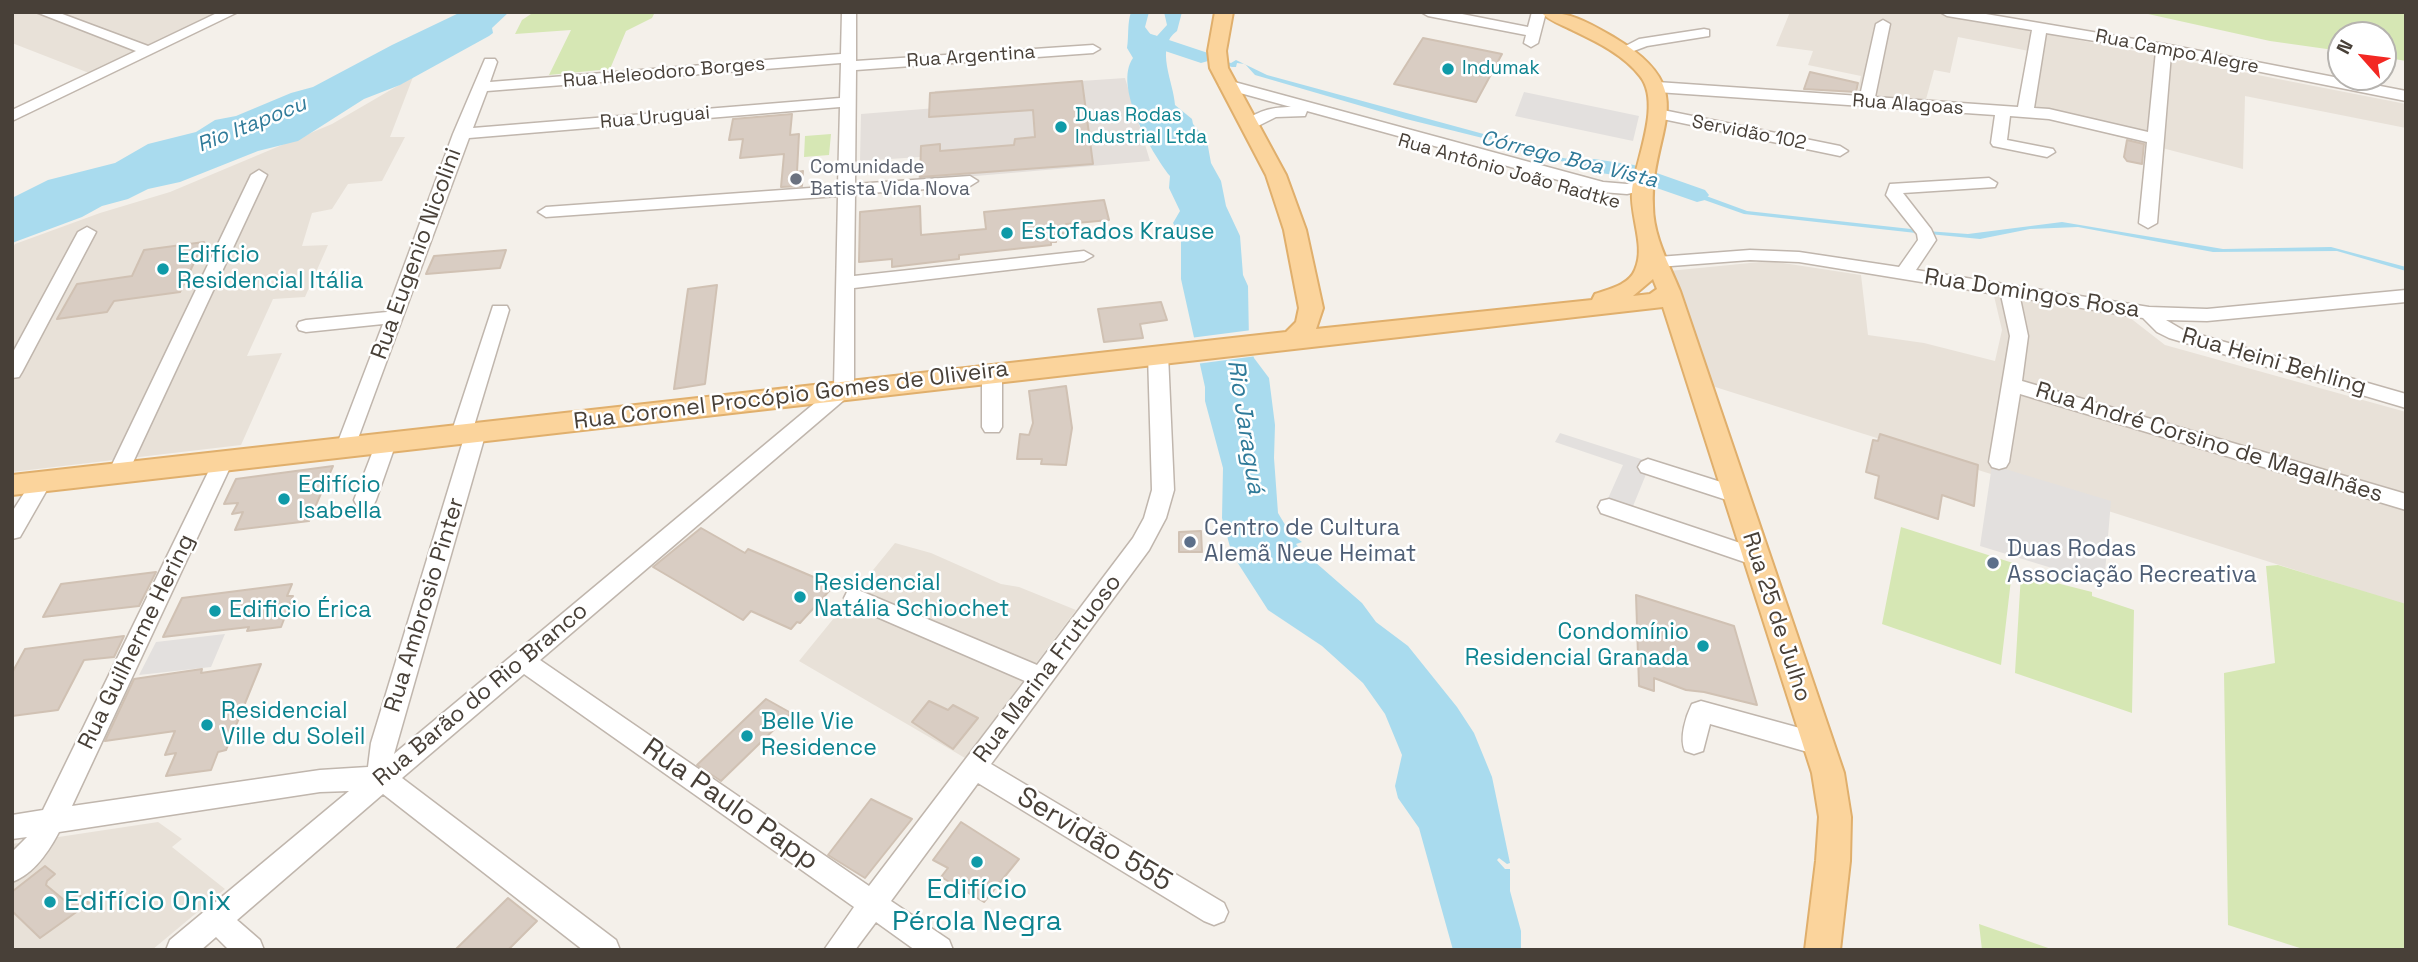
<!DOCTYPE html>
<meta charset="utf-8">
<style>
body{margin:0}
#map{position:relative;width:2418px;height:962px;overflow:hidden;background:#f4f0ea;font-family:"Space Grotesk",sans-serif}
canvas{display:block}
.frame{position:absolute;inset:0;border:14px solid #484038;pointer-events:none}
.north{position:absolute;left:2327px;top:21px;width:70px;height:70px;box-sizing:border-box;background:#fff;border:2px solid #b6b3af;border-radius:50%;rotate:298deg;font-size:19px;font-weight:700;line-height:28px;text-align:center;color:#484038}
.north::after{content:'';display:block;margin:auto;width:24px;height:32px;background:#f32823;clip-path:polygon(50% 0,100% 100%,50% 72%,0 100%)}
</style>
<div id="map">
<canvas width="2418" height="962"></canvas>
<div class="frame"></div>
<div class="north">N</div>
</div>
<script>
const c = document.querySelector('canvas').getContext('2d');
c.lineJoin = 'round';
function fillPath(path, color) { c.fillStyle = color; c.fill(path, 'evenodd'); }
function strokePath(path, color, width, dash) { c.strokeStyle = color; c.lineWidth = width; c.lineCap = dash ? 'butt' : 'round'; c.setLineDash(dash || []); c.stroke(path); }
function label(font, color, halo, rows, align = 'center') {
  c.font = font + ' "Space Grotesk",sans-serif'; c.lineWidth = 5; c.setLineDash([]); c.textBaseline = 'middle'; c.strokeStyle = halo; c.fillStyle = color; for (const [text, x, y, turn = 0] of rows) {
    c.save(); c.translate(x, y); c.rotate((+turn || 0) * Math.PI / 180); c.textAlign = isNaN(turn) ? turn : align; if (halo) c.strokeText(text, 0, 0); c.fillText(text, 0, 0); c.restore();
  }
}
fillPath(new Path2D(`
 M12 12H206L214 15 89 73 12 43Z
 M1790 12H1931L2053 35 2406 104V128L2245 96 2243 169 2031 114 2044 54 1958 37 1950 73 1934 70 1925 103 1856 98 1861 76 1808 65 1813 51 1776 46Z
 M413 77 390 137H405L382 181 348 184 332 209 312 213 302 246 328 245 305 297 273 299 247 356 282 353 241 445 12 472V249L15 244 100 213 170 192 332 124Z
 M1770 261 1861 275 1868 335 1924 343 1995 361 2002 330 1994 296 2129 317 2165 345 2406 412V605L1712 386 1669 271Z
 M895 543 931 553 1001 584 1019 587 1076 610 965 758 799 661Z
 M158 822 182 839 172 847 225 889 152 950H12V844Z`), '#e8e1d8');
fillPath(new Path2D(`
 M1125 78 1150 161 918 181 920 157 860 161 861 114 936 108 935 91Z`), '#e4dfdb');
fillPath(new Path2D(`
 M534 12H655L652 18 626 31 610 69 549 75 571 30 515 34 522 20Z
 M2139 12H2406V61L2383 57V35H2341V51L2270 41Z
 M831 134 829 155 804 157 805 136Z
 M1901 527 2013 563 2001 665 1882 624Z
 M2278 565 2406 604V950H2306L2228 925 2224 673 2275 663 2266 566Z
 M2021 574 2092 592V596L2134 610 2132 713 2015 673Z
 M1979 924 2054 950H1982Z`), '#d6e7b4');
fillPath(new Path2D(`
 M1524 92 1639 116 1633 141 1515 116Z
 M1560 433 1647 461V472L1631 511 1606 503 1623 465 1555 442Z
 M1992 465 2111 501 2104 584 1980 546Z
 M225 634 211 667 139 675 156 642Z`), '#e3e0de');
fillPath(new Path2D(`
 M461 12H509L492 28 493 33 489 36 400 85 364 99 298 141 258 151 180 182 148 189 128 199 102 206 82 217 12 243V198L48 180 115 163 148 144 196 132 215 120 236 116 291 93 313 87 392 45Z
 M1131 12H1149L1145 27 1151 35 1157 36 1167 25 1164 12H1182L1177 31C1154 47 1174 83 1175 105L1192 119 1193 124 1207 141 1211 163 1221 181 1226 206 1240 236 1243 275 1248 286 1249 341 1254 358 1269 378 1275 425 1274 458 1278 513 1290 533 1302 542 1296 544 1299 548 1362 603 1376 622 1408 646 1457 707 1474 733 1492 777 1510 863 1507 864 1499 858 1497 860 1505 869H1510V891L1521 931V950H1453L1419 828 1398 798 1395 786 1402 755 1385 714 1363 683 1322 646 1268 610 1232 554 1222 518 1223 468 1205 401V387L1181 279V237L1173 223 1180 211 1169 188 1170 176C1151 152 1113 86 1133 58L1127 48C1129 36 1127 24 1131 12Z
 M1201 55 1231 63 1236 60 1267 75 1513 142 1552 156 1632 170 1631 174 1538 157 1515 146 1406 119 1255 75 1245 64 1237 63 1236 67H1232L1201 58Z
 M1660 179 1747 211 1911 229 1916 233 1744 214 1659 184Z
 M2062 222 2223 249 2331 247 2406 267V271L2337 251 2213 252 2078 227 2030 229 1980 239 1929 234 1926 231 1968 234Z`), '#a9dbee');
fillPath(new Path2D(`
 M1252 330 1257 356 1196 364 1190 338Z`), '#f4f0ea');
fillPath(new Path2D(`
 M1139 30 1208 53 1211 57 1208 61 1201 63 1132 40 1129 36 1132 32Z
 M1594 159 1634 165 1705 190 1709 195 1705 200 1697 202 1622 176 1586 171 1582 166 1586 161Z`), '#a9dbee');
const building = new Path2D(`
 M1423 38 1502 54 1476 102 1394 84Z
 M1810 72 1858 83 1856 92 1804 89Z
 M1082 81 1093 164 920 177 921 146 940 144V151L1014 145 1015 139 1035 137 1033 110 929 117 930 93Z
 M792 114 790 135 799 134 797 172 803 171 802 186 781 187 784 154 740 158 743 139 729 140 733 119Z
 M2127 140 2144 144 2142 164 2127 161 2124 157Z
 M1104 200 1109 220 1066 224 1067 233 1055 234 1056 242H1051V245L959 255V259L892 267V259L859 262 860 212 920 206 921 235 986 229 984 212Z
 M204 242 180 292 114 301 107 312 57 319 77 284 132 276 144 250Z
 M506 250 500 268 426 274 434 256Z
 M717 285 705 384 674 389 688 289Z
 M1161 302 1167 320 1140 324 1143 338 1104 342 1098 309Z
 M1066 386 1072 428 1066 465 1041 464 1042 459H1017L1020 434 1029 435 1033 423 1029 391Z
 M1880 434 1978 465 1974 506 1942 495 1938 519 1875 498 1879 476 1866 472 1873 440 1878 441Z
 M333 466 309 521 235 530 243 512 232 514 238 503 224 504 236 479Z
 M701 528 745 553 748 549 830 584 826 588 830 590 800 623 797 622 791 629 751 611 743 620 653 567Z
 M1201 531 1202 552H1179V532Z
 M156 572 139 606 43 617 61 584Z
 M292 584 287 596H293L281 627 247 631 249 627 163 637 182 598Z
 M1636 595 1734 626 1757 705 1704 692 1686 690 1654 678V691L1639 686Z
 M124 636 114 657 84 660 58 710 12 716V673L25 649Z
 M261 664 226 750 218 752 211 770 166 776 176 753 165 755 175 731 105 741 134 679 202 669 201 673Z
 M766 699 791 713 721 781 697 765Z
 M929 701 948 710 953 705 978 718 953 749 912 722Z
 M871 799 912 819 865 878 828 855Z
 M961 822 1019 859 984 902 941 877 948 868 933 860Z
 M45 866 55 874 47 881 46 885 64 900 69 901 78 894 89 903 40 938 12 911V895L13 891Z
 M508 898 537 921 508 950H455Z`);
fillPath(building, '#d9cdc3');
strokePath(building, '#d0c1b3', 2);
const minor = new Path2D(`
 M36 12H57L148 46 219 12H238L12 121V110L136 51Z
 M842 12H856V61L1093 45 1100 49 1093 53 856 70 855 184 970 176 978 181 970 186 855 194 854 276 1084 251 1093 256 1084 261 854 288V389L851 394 540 660 869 886 1025 681 847 604 844 598 847 592 855 589 863 592 1037 665 1133 538 1144 518 1152 490 1148 354 1151 350H1165L1168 354 1174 490 1166 518 1149 550 991 764 1224 903 1228 912 1224 921 1214 925 1204 921 978 783 891 901 949 940 953 950H915L876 922 855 950H824L854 907 524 674 402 778 616 940 620 950H583L383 794 237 920 260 940 264 950H229L216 937 201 950H166L170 940 349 791 320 792 59 832C49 851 34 874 12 882V852L27 837 12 839V815L43 810 216 456 223 454 230 456 233 461 72 806 320 770 368 767 371 743 463 441 454 439 451 434 493 306H507L509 310 474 426 483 427 486 432 394 754 834 387 838 196 546 217 538 212 546 207 838 186 840 107 469 138 353 452 346 454 339 452 336 447 383 324 306 332 299 330 297 326 299 322 306 320 387 312 453 134 485 59H495L497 62 490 82 841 54ZM841 63 840 98 473 128 487 91Z
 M1421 12H1452L1528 27 1532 12H1546L1538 43 1531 47 1524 43 1526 35 1428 16Z
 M1940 12H1974L2164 44 2406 91V101L2171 54 2157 223 2148 228 2139 223 2147 142 2049 119 2010 116 2007 140 2053 149 2055 152 2047 157 1993 146 1991 143 1995 115 1657 92 1649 87 1657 82 1860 96 1876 24 1883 20 1890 24 1875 97 2018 107 2032 30 1947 16ZM2046 33 2156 51 2148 132 2049 109 2034 108Z
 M1704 29 1709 30V36L1647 46 1623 55 1616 51 1639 39Z
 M1227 80 1603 182 1627 184 1644 180 1652 185 1650 189 1627 194 1602 192 1307 111 1305 116 1276 117 1250 130 1242 125C1254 111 1273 107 1291 107L1222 88 1219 85 1222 82Z
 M1658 109 1840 146 1848 151 1840 156 1653 117 1650 114Z
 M259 170 267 175 128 473 125 478 118 481 111 478 108 473 251 175Z
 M1989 178 1997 183 1995 187 1903 193 1931 229 1936 240 1916 270 2149 307 2207 309 2406 290V302L2207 321 2166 320 2183 330 2406 394V408L2169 338 2157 332 2143 318 2020 298 2028 336 2022 381 2406 494V510L2020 394 2009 462 2006 467 1999 469 1992 467 1989 462 2010 336 2001 295 1799 262 1750 260 1658 267 1649 262 1658 257 1750 250 1799 252 1899 267 1918 240 1917 234 1886 195 1890 184Z
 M87 227 96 232 22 372 19 377 12 378V354L78 232Z
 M992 365 999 367 1002 372V427L999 432H985L982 427V372L985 367Z
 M386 436 393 438 396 443 376 500 373 506 365 508 357 506 354 500 376 443 379 438Z
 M1648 459 1743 489 1747 495 1743 501 1736 503 1641 472 1638 467 1641 462Z
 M42 473 49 476 52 481 20 537 12 539V512L35 476Z
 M1609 499 1764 551 1767 557 1764 563 1756 566 1601 513 1598 507 1601 501Z
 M1701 701 1818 733 1827 736 1830 744 1827 752 1818 755 1710 724 1703 751 1694 754 1685 751C1679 738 1686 716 1692 704Z`);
const major = new Path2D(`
 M1215 12H1233L1226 51 1228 68 1286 175 1306 230 1323 308 1316 329 1592 300 1595 294C1609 289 1629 285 1635 270 1646 247 1630 217 1632 191 1636 159 1662 103 1640 76 1624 55 1597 42 1574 31 1563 25 1549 21 1541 12 1572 12 1589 23 1615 38 1705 92 1650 128 1653 206 1653 236 1669 264 1680 291L1844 773 1851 817 1850 861 1840 950H1805L1816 861 1819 817 1812 773 1663 307 12 495V475L1286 332 1296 322 1299 308 1284 230 1266 175 1210 68 1208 51ZM1653 279 1657 289 1650 294 1633 296Z`);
strokePath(minor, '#c0b6ad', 3);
strokePath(major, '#e0af6c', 4);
fillPath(minor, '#fff');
fillPath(major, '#fbd49c');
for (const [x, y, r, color] of [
 [1448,69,7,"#0f9aa8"],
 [1061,127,7,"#0f9aa8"],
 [796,179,7,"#6b7280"],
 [1007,233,7,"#0f9aa8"],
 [163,269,7,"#0f9aa8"],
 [284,499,7,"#0f9aa8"],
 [1190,542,7,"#5c6f8a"],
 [1993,563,7,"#5c6f8a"],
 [800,597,7,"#0f9aa8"],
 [215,611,7,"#0f9aa8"],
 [1703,646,7,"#0f9aa8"],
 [207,725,7,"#0f9aa8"],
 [747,736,7,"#0f9aa8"],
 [977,862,7,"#0f9aa8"],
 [50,902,7,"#0f9aa8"]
]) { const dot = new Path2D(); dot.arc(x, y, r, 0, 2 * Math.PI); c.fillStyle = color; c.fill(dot); strokePath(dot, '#fff', 2.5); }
label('19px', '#484038', '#fff', [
 ["Rua Campo Alegre",2177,52,11],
 ["Rua Argentina",971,57,-4],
 ["Rua Heleodoro Borges",664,73,-5],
 ["Rua Alagoas",1908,105,4],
 ["Rua Uruguai",655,118,-5],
 ["Servidão 102",1749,133,11],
 ["Rua Antônio João Radtke",1509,172,16]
]);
label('19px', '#0d838f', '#fff', [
 ["Indumak",1462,69],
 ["Duas Rodas",1075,116],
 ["Industrial Ltda",1075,138]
], 'left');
label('19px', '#5b616d', '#fff', [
 ["Comunidade",810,168],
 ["Batista Vida Nova",810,190]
], 'left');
label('italic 21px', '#2f7a99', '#fff', [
 ["Rio Itapocu",252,125,-22],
 ["Córrego Boa Vista",1569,160,14]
]);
label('23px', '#0d838f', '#fff', [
 ["Estofados Krause",1021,233],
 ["Edifício",177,256],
 ["Residencial Itália",177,282],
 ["Edifício",298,486],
 ["Isabella",298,512],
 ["Residencial",814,584],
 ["Natália Schiochet",814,610],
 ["Edificio Érica",229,611],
 ["Condomínio",1689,633,"right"],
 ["Residencial Granada",1689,659,"right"],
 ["Residencial",221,712],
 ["Ville du Soleil",221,738],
 ["Belle Vie",761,723],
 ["Residence",761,749]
], 'left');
label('23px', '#484038', '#fff', [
 ["Rua Eugenio Nicolini",417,254,-70],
 ["Rua Domingos Rosa",2032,294,9],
 ["Rua Heini Behling",2274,362,16],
 ["Rua Coronel Procópio Gomes de Oliveira",791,396,-7],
 ["Rua André Corsino de Magalhães",2209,443,17],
 ["Rua Ambrosio Pinter",425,605,-73],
 ["Rua 25 de Julho",1776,617,72],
 ["Rua Guilherme Hering",137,642,-64],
 ["Rua Marina Frutuoso",1048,669,-53],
 ["Rua Barão do Rio Branco",481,695,-40]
]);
label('23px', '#4e5e75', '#fff', [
 ["Centro de Cultura",1204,529],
 ["Alemã Neue Heimat",1204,555],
 ["Duas Rodas",2007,550],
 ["Associação Recreativa",2007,576]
], 'left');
label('italic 24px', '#2f7a99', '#fff', [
 ["Rio Jaraguá",1245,427,81]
]);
label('28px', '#484038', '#fff', [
 ["Rua Paulo Papp",730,805,35],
 ["Servidão 555",1094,840,31]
]);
label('28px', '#0d838f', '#fff', [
 ["Edifício",977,890],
 ["Pérola Negra",977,922],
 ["Edifício Onix",64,902,"left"]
]);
</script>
